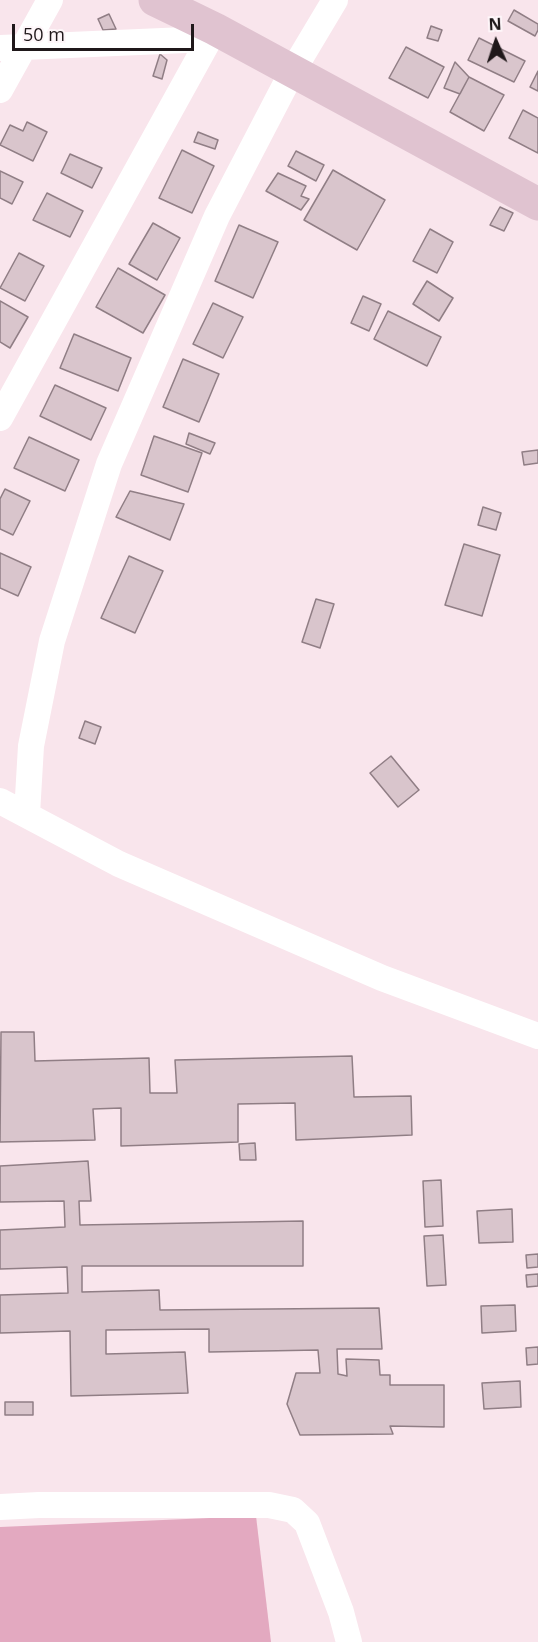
<!DOCTYPE html>
<style>
body{margin:0}
#map{position:relative;width:538px;height:1642px;overflow:hidden;background:#f9e5ec;font-family:"Open Sans",sans-serif}
canvas{display:block}
.north{position:absolute;left:466px;top:12px;width:60px;height:60px;-webkit-text-stroke:4px #fef6f9;paint-order:stroke;rotate:357deg;font-size:16px;font-weight:700;line-height:24px;text-align:center;color:#1f181a}
.north::after{content:'';display:block;margin:auto;width:21px;height:27px;background:#1f181a;clip-path:polygon(50% 0,100% 100%,50% 72%,0 100%)}
.scale{position:absolute;left:12px;top:24px;width:182px;height:27px;box-sizing:border-box;border:3px solid #1f181a;border-top:0;padding-left:8px;font-size:18px;line-height:21px;white-space:nowrap;color:#1f181a;-webkit-text-stroke:4px #fef6f9;paint-order:stroke}
</style>
<div id="map">
<canvas width="538" height="1642"></canvas>
<div class="north">N</div>
<div class="scale">50 m</div>
</div>
<script>
const c = document.querySelector('canvas').getContext('2d');
c.lineJoin = 'round';
function fillPath(path, color) { c.fillStyle = color; c.fill(path, 'evenodd'); }
function strokePath(path, color, width, dash) { c.strokeStyle = color; c.lineWidth = width; c.lineCap = dash ? 'butt' : 'round'; c.setLineDash(dash || []); c.stroke(path); }
fillPath(new Path2D(`
 M256 1516 271 1642H0V1527Z`), '#e3a9c0');
const building = new Path2D(`
 M514 10 538 24V30L535 36 508 21Z
 M109 14 116 29 103 30 98 19Z
 M431 26 442 30 438 41 427 38Z
 M479 38 525 61 514 82 468 60Z
 M406 47 444 67 428 98 389 78Z
 M160 54 167 60 162 79 153 76Z
 M455 62 469 77 460 94 444 88Z
 M538 71V91L530 87Z
 M469 77 504 95 484 131 450 112Z
 M523 110 538 118V153L509 138Z
 M27 122 47 132 33 161 0 145 10 125 23 131Z
 M198 132 218 140 215 149 194 142Z
 M182 150 214 166 192 213 159 198Z
 M296 151 324 165 316 181 288 166Z
 M70 154 102 168 92 188 61 173Z
 M333 170 385 200 357 250 304 220Z
 M0 171 23 182 12 204 0 198Z
 M278 173 306 186 301 196 309 199 301 210 266 191Z
 M47 193 83 211 70 237 33 220Z
 M500 207 513 213 504 231 490 225Z
 M153 223 180 238 157 280 129 264Z
 M239 225 278 242 253 298 215 281Z
 M430 229 453 242 437 273 413 261Z
 M19 253 44 266 25 301 0 288Z
 M118 268 165 295 143 333 96 307Z
 M427 281 453 298 439 321 413 304Z
 M363 296 381 304 369 331 351 323Z
 M0 301 28 317 10 348 0 342Z
 M213 303 243 317 223 358 193 344Z
 M388 311 441 337 427 366 374 339Z
 M74 334 131 358 118 391 60 368Z
 M183 359 219 374 199 422 163 407Z
 M55 385 106 408 91 440 40 416Z
 M189 433 215 443 210 454 186 444Z
 M154 436 202 453 188 492 141 475Z
 M29 437 79 460 65 491 14 468Z
 M538 450V463L524 465 522 452Z
 M5 489 30 501 13 535 0 529V499Z
 M130 491 184 504 170 540 116 517Z
 M483 507 501 513 496 530 478 525Z
 M464 544 500 555 482 616 445 605Z
 M0 553 31 567 18 596 0 588Z
 M129 556 163 571 135 633 101 618Z
 M316 599 334 604 320 648 302 642Z
 M85 721 101 727 95 744 79 738Z
 M391 756 419 790 398 807 370 773Z
 M1 1032H34L35 1061 149 1058 150 1093H177L175 1060 352 1056 354 1097 411 1096 412 1135 296 1140 295 1103 238 1104V1142L121 1146V1108L93 1109 95 1140 0 1142Z
 M255 1143 256 1160H240L239 1144Z
 M88 1161 91 1201H79L80 1225 303 1221V1266H82V1292L159 1290 160 1310 379 1308 382 1349H337L338 1374 347 1376 346 1359 379 1360 380 1375H390V1385H444V1427L390 1426 393 1434 300 1435 287 1404 296 1373H320L318 1350 209 1352V1329L106 1330V1354L185 1352 188 1393 71 1396 70 1331 0 1333V1295L68 1293 67 1267 0 1269V1230L65 1227 64 1201 0 1202V1166Z
 M441 1180 443 1226 425 1227 423 1181Z
 M512 1209 513 1242 479 1243 477 1211Z
 M443 1235 446 1285 427 1286 424 1236Z
 M538 1254V1267L527 1268 526 1255Z
 M538 1274V1286L527 1287 526 1275Z
 M515 1305 516 1331 482 1333 481 1306Z
 M538 1347V1364L527 1365 526 1348Z
 M520 1381 521 1407 484 1409 482 1383Z
 M5 1402H33V1415H5Z`);
fillPath(building, '#d9c5cc');
strokePath(building, '#907e85', 1.5);
strokePath(new Path2D(`
 M0 48 209 39
 M0 90 50 0
 M0 418 215 29
 M0 801 119 864 382 978 538 1036
 M27 814 31 746 52 641 109 464 217 216 292 72 335 0
 M0 1507 39 1505H269L293 1510 307 1523 341 1612 349 1642`), '#fff', 26);
strokePath(new Path2D(`
 M155 0 215 29 538 204`), '#e0c3d0', 33);
</script>
